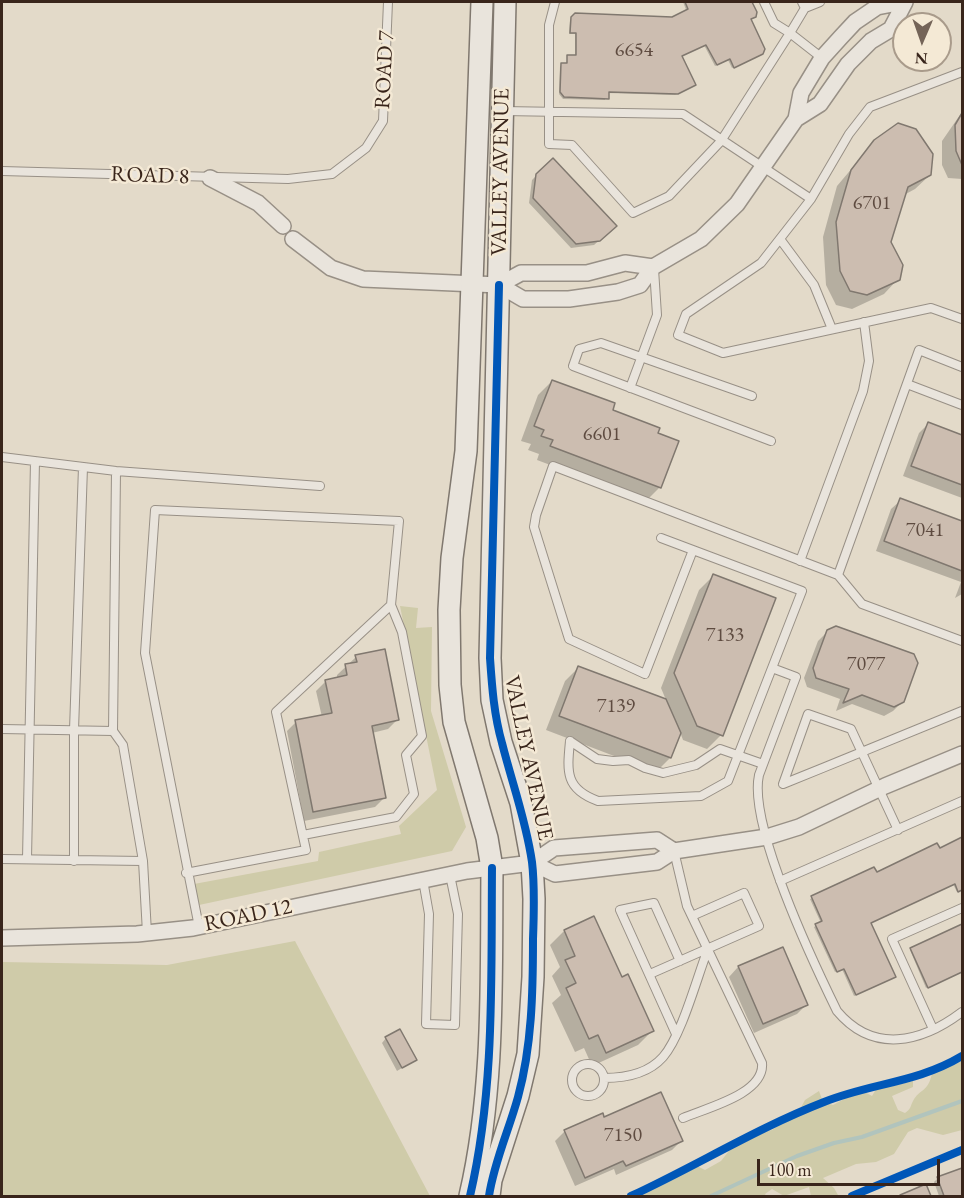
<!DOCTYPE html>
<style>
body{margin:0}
#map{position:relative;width:964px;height:1198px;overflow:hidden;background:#e3dac9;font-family:"EB Garamond",serif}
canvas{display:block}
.frame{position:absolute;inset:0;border:3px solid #39251b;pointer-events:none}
.north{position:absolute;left:892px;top:12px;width:60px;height:60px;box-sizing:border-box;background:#f4e9d5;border:2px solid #a99b8b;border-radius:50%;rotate:182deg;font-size:16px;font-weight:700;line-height:24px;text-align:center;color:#39251b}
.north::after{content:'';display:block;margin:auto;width:21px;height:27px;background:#746458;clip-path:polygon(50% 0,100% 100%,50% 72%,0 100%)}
.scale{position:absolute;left:757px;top:1159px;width:183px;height:27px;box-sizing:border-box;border:3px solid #39251b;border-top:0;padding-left:8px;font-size:18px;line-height:21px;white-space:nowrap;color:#39251b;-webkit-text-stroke:4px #f4e9d5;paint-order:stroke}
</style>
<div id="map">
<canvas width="964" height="1198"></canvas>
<div class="frame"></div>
<div class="north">N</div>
<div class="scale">100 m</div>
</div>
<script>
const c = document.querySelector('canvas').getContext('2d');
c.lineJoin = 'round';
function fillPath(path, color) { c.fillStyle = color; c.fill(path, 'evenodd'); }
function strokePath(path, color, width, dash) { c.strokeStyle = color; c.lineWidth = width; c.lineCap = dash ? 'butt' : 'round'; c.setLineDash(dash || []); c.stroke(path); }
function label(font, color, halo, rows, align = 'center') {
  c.font = font + ' "EB Garamond",serif'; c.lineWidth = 5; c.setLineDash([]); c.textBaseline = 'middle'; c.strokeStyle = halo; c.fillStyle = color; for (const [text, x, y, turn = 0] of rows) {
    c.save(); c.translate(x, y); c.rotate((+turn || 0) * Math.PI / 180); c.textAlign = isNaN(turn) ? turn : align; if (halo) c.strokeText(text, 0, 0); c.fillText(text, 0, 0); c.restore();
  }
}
fillPath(new Path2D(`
 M400 606 418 608 416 628 432 627 431 711 466 827 452 851 199 905 194 884 318 861 319 852 401 834 399 826 437 790Z
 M295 941 430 1196H2V962L167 965Z
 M962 1061V1130L943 1135 917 1128 908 1132 894 1154 876 1162 856 1164 823 1178 834 1188 838 1195 811 1196 809 1187 784 1196 772 1189 765 1194 766 1196H637L697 1166 705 1170 721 1161 739 1138 772 1130 798 1113 805 1100 819 1091 823 1102 833 1105 861 1090 872 1096 878 1086 889 1087 913 1081V1087L892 1096 898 1110 905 1113C911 1109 910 1107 913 1101 920 1088 928 1093 932 1073Z`), '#cfcba9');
fillPath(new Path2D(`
 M683 2H751L755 12 750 19 760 55 732 68 728 60 715 66 704 45 680 56 692 87 675 95 607 93 605 100 563 99 559 94 560 66 566 64 568 57H575V34H569L570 20 576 14 672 18 687 12Z
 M962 112V179L948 178 942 165V141Z
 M875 141 930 175 915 189 904 195 890 242 898 279 884 294 852 309 836 305 826 285 823 237 837 186Z
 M552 160 615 226 594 245 571 248 529 203 532 180Z
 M552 381 656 434 660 487 646 501 537 460 539 454 528 450 531 444 521 441 538 395Z
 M928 424 962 436V498L903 476 919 433Z
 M901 500 962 523V594L955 598 961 582 876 551 891 509Z
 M713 576 721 735 707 749 683 740 680 732 670 758 656 772 546 730 565 681 579 667 666 700 661 688 699 590Z
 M828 631 903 701 893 711 884 716 852 704 836 711 840 699 807 687 804 678 818 641Z
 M356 657 397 720 388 729 372 733 385 797 375 807 304 821 287 731 296 722 322 717 316 691 326 681 337 679V675Z
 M962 839V889L957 892 953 884 869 924 892 978 854 996 842 969 835 972 814 927 821 923 810 899Z
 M593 918 621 979 652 1031 638 1045 592 1066 584 1048 575 1052 552 1003 561 995 552 976 560 967 550 945 564 931Z
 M962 926V972L926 988 910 950Z
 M782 948 806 1005 797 1014 754 1033 729 977 738 967Z
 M386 1038 415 1060 397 1071 382 1043Z
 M602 1115 604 1119 681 1141 672 1150 616 1175 614 1169 575 1186 555 1141 564 1132Z
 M962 1169V1196H939L934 1182 938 1178Z`), '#0003');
strokePath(new Path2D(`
 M711 1196 797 1156 834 1143 862 1137 962 1101`), '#b1c4bd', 4);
const building = new Path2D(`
 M685 2H752L757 12 756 17 751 19 765 49 763 54 734 68 730 59 717 65 706 45 682 56 696 85 678 94 609 92V99L564 97 560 92 561 63H567V55H576V33H570L571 17 575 13 672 17 688 9Z
 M962 113V165L956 151 955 125Z
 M898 123 916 129 933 154 931 175 908 187 891 242 903 265 900 280 867 295 850 291 840 271 836 222 851 170 874 140Z
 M553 158 617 226 600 241 576 244 533 198 536 174Z
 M552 380 615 403 613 410 660 428 658 433 679 441 661 488 550 446 553 440 541 436 544 430 534 426Z
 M928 422 962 435V485L911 466Z
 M900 498 962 521V571L884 541Z
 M713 574 776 598 723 736 697 726 674 673Z
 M836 626 914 654 918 663 904 702 894 707 862 695 843 703 849 689 816 678 813 668 827 630Z
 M385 649 399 720 372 726 386 798 313 812 295 720 332 713 325 680 347 675 345 664 357 662 355 655Z
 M578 666 666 699 681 733 671 758 559 716Z
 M962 837V890L958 892 955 884 871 923 896 977 856 995 844 969 837 972 815 924 822 921 811 896 874 867 877 872 937 843 940 848Z
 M594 916 622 977 628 974 654 1031 606 1053 598 1035 589 1039 566 988 576 983 565 960 575 956 564 930Z
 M962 924V972L928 988 910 948Z
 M783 947 808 1005 763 1024 738 966Z
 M400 1029 417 1060 402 1068 385 1037Z
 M661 1092 683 1141 626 1166 623 1161 585 1178 564 1130 603 1113 604 1117Z
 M962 1168V1196H944L937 1177Z
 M926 1184 931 1196H901L900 1195Z`);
fillPath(building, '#ccbdb0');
strokePath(building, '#80786f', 1.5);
const service = new Path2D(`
 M555 2 549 25V144L572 145 633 213 669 196 721 141 790 33 774 23 764 2
 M802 2 805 8 790 33 822 58
 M805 8 820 2
 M962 72 870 107 849 134 811 199 761 263 686 314 678 335 723 353 931 308 962 319
 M503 111 683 114 811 199
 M2 171 288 179 332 174 366 148 383 121 388 2
 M780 239 814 285 832 329
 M907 384 962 405
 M630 388 657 315 654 269
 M752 396 601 343 579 349 573 366 771 441
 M2 457 116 471 320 486
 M116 471 113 731 123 745 143 861 147 933
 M693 550 645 674 569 639 534 527 536 515 553 466 838 575 862 604 962 641
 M800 561 863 391 869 361 864 322
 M838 575 919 350 962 367
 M772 668 796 677 759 775C748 825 813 962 837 1011 873 1054 921 1043 962 1012
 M2 729 113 731
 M570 741C567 772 565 789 598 801L701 796 728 781 802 591 661 538
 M570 741 597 759 613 761 629 760 645 768 663 773 696 765 720 749 763 764
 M898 830 851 729 808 714 783 784C843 760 903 735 962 711
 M303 835 396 817 414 794 406 755 422 736 402 632 391 605
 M674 851 687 906 762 1063C765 1094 706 1108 683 1118
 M2 859 143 861
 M27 859 35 461
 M74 861V730L83 467
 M186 873 306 850 276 712 391 605 399 521 155 510 145 653 199 927
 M423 880 429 914 426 1024 455 1025 458 914 450 875
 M780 881 962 801
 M650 974 759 926 744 893 692 916
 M933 1029 892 939 962 908
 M676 1034 620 910 654 903 680 961
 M572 1080a16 16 0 1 1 32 0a16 16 0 1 1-32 0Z
 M604 1078C625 1078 648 1074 663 1057 682 1035 697 977 708 949`);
const minor = new Path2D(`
 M796 119 820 104 848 64 871 41 891 29 905 2
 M210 178 258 203 283 226
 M293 239 331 268 363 279 499 285 523 299H569L618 292 640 285 653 267 701 239 737 204 796 119 801 93 822 58 841 37 855 22 877 7 903 2
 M499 285 521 273H587L625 263 653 267
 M532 863 555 874 657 862 674 851 767 837 799 827 885 786 962 754
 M2 938 137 934 193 928 467 871 532 863 554 848 657 840 674 851`);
const secondary = new Path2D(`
 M470 1196C495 1089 491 978 492 868L487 838 454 722 450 685 449 610 452 558 466 451 482 2
 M489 1196 491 1180 518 1096 528 1054 533 977 534 899 532 863 521 803 501 742 492 700 490 658 505 2`);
strokePath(service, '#989086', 10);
strokePath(minor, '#989086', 18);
strokePath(secondary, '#80786f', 24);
strokePath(service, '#e9e4dc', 8);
strokePath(minor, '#e9e4dc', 15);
strokePath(secondary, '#e9e4dc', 21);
strokePath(new Path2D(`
 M470 1196C495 1089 491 978 492 868
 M489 1196C494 1162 509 1130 518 1097 532 1046 533 991 533 939 534 913 535 887 532 862 526 820 512 783 502 743 494 715 492 687 490 658L499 285
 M631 1196C696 1166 757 1128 824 1102 871 1083 917 1083 962 1056
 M852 1196 962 1150`), '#0057b8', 8);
label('20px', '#5e4b40', null, [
 ["6654",634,51],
 ["6701",872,204],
 ["6601",602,435],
 ["7041",925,531],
 ["7133",725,636],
 ["7077",866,665],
 ["7139",616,707],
 ["7150",623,1136]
]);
label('22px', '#39251b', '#f4e9d5', [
 ["ROAD 7",385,70,-87],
 ["VALLEY AVENUE",501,172,-89],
 ["ROAD 8",150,176,2],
 ["VALLEY AVENUE",528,758,78],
 ["ROAD 12",248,916,-12]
]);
</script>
